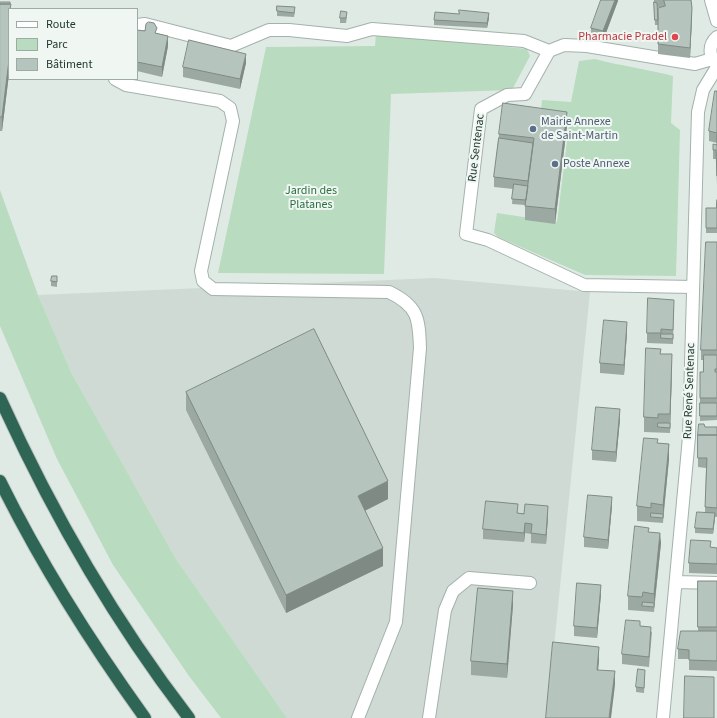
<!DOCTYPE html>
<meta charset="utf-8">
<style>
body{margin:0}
#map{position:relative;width:717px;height:718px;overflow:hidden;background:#e0eae5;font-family:"Source Sans 3",sans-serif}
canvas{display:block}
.legend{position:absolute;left:8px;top:8px;width:130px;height:72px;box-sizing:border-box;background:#f0f7f3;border:1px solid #9daba5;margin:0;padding:5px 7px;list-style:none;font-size:12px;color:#213a31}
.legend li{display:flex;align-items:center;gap:8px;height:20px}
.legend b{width:20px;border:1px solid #9daba5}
</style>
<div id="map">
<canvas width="717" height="718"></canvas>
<ul class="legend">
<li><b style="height:5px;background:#fff"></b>Route</li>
<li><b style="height:11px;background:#b9dbbf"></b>Parc</li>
<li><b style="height:11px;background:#b5c5bd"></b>Bâtiment</li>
</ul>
</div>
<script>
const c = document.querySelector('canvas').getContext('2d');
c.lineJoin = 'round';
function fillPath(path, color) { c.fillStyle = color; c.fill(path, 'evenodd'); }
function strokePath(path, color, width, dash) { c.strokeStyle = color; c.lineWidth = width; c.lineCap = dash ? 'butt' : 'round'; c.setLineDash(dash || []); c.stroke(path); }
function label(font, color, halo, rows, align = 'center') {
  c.font = font + ' "Source Sans 3",sans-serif'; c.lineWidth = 4; c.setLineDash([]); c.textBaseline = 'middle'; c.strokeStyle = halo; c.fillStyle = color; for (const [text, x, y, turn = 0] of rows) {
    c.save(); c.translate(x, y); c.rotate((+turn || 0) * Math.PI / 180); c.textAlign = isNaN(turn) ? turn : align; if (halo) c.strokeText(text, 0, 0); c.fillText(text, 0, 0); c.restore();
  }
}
fillPath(new Path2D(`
 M435 278 590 292 553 656 593 718H287L176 559 71 372 38 295Z`), '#cedad3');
fillPath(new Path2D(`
 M376 34 527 49 530 56 512 90 391 94 384 274 218 273 266 47 375 46Z
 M595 59C621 66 647 69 673 76L671 123 680 130 676 276 585 275 498 237 494 233 497 213 557 222 569 125 540 120 542 100 571 102 579 61Z
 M0 190 38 295 71 372 176 559 287 718H221L189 676 113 565 57 459 0 326Z`), '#b9dbbf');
const minor = new Path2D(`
 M711 0 717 21
 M137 25 145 24 231 46 269 30H289L347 36 372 29 524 41 549 51
 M716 64C709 56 708 45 717 37
 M115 79 126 85 220 101 230 108 233 121 201 271 203 281 213 289 389 292C418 306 419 318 420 348L396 622 358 718
 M693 287 584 285 488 240 466 234 481 109 507 95 525 94 549 51 564 45 587 46 695 64 712 59
 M676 582 717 583
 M429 718 445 610 453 591 469 578 530 583
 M663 718 689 437 698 112 703 90 717 67`);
const highway = new Path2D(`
 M0 398C51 511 113 619 189 718
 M0 481C41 564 91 643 145 718`);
strokePath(minor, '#a3b2ab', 14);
strokePath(highway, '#bcc4c1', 14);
strokePath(minor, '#fff', 12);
strokePath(highway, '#2e6555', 12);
fillPath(new Path2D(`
 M618 0 603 41 591 37V28Z
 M654 0H691L692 17 690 58 658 54V25H655ZM657 7H663L658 15Z
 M0 2 10 4 11 9H9V74L2 131H0Z
 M277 11 295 12 294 17 277 16Z
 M347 17 346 23H340V18Z
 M489 18 487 28 434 25V20Z
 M137 30 157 34 168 46 162 77 137 71Z
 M246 63 240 89 183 77V67Z
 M717 91V185L716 159H713V150L717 145V143L709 141V131Z
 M567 126 555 224 525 220V205L512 204 513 189 494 187V177L499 134Z
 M717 200V233H706V208H716Z
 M717 242V420L700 421V398L703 372 704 360H701V350Z
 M51 281H57V287L51 286Z
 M674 309 673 344 647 343V333Z
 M627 332 624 375 600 373V363Z
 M661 354 672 368 670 433 644 432V417Z
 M186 392 388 499 365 511 383 566 286 613 186 410Z
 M620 419 616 462 592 460V450Z
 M705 427H717V517H715L713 534 695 533V528L705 512 706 468 698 467V458Z
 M658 443 669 444V459L663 523 637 521V506Z
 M612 506 608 549 584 547V537Z
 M518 513 548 516 546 544 531 543V534L525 533 524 542 483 539V529Z
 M660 538 661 543 654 612 628 610V596Z
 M711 547 717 548V574L689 573V563Z
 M698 581H717V671L689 670V659H678V649L698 631Z
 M601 594 597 638 574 636V626Z
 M513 605 507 678 471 675V661Z
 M640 626 652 632 649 667 622 664V654Z
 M645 675 644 693 636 692V687Z`), '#9ca9a3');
fillPath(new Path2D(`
 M615 0H618V1L603 41V31Z
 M692 8V17L690 58V48Z
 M489 13V18L487 28V23Z
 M168 36V46L162 77V67Z
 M246 54V63L240 89V79Z
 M9 60V74L2 131V117Z
 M567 112V126L555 224V209Z
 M627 322V332L624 375V365Z
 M672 354V368L670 433V414Z
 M620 409V419L616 462V452Z
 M669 444V459L663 519V505Z
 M388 481V499L358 514V496Z
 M612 497V506L608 549V540Z
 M548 506V516L546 544V535Z
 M715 513V518L713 534V529Z
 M525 523V533L524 542V533Z
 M660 533 661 543 654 608V594Z
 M383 548V566L286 613V595Z
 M601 585V594L597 638V628Z
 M513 591V605L507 678V664Z
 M599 647V661L597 684V670Z
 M615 671V685L611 718H609Z`), '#7f8a84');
const building = new Path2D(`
 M601 0H615L603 31 591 28Z
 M664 0H691L692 8 690 48 658 44V8L665 6Z
 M0 2H10V4H0Z
 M654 2 657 3 658 20H655Z
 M0 4H11L10 9H9V60L2 117H0Z
 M277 6 295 7 294 13 277 11Z
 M459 10 489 13 487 23 434 20 435 12 459 14Z
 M341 11 347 12 346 18H340Z
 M149 22 154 23 157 28 155 33 168 36 162 67 137 62V30L145 31 146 24Z
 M189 40 246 54 240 79 183 67Z
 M715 91H717V133L709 131Z
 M503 103 567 112 555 209 525 206 534 138 499 134Z
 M717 135V176L716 150H713V144L717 145Z
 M499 138 533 143 528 181 494 177Z
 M514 184 528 186 526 200 512 199Z
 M717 200V228H706V208H716Z
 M706 242H717V350H701Z
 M52 276H57V282L51 281Z
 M648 298 674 300 673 330 661 329V333H647Z
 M604 320 627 322 624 365 600 363Z
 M314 329 388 481 358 496 383 548 286 595 186 392Z
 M661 334H673V339L661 338Z
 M646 348 661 349 660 354H672L670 414H658V418L644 417Z
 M704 355H717V369H715V372H717V398H700V372H703Z
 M700 403H717V416H700Z
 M596 407 620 409 616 452 592 450Z
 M658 423H670V428L658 427Z
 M699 424H704L705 427H717V435H698Z
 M698 435H717V508L705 507 707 458H698Z
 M644 438 658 439 657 443 669 444 663 505 651 503V508L637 506Z
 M588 495 612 497 608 540 584 537Z
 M486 501 518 504 517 513 524 514 525 504 548 506 546 535 531 533 532 524 525 523 524 533 483 529Z
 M697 512 715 513 713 529 695 528Z
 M651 513 663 514V518L651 517Z
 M635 526 649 528 648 532 660 533 654 594 643 592 642 597 628 596Z
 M691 540 711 541 710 547 717 548V564L689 563Z
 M698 581H717V627H698Z
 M577 583 601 585 597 628 574 626Z
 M478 588 513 591 507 664 471 661Z
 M643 602 654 603V607L642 606Z
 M626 620 640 621V626L651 627 649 657 622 654Z
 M681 631H717V661L689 660V650L678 649Z
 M553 642 599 647 597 670 615 671 609 718H546Z
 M638 669 645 670 644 688 636 687Z
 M685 676 714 677V718H684Z`);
fillPath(building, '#b5c5bd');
strokePath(building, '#7f8a84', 1);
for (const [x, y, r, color] of [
 [675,37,4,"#e0444e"],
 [533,129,4,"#5c6f8a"],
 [555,164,4,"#5c6f8a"]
]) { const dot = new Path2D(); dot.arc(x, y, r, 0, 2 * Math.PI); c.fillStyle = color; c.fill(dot); strokePath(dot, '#f0f7f3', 1.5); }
label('12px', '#be3a42', '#f0f7f3', [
 ["Pharmacie Pradel",667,37]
], 'right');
label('12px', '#4e5e75', '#f0f7f3', [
 ["Mairie Annexe",541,122],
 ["de Saint-Martin",541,136],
 ["Poste Annexe",563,164]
], 'left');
label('12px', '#213a31', '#f0f7f3', [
 ["Rue Sentenac",477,148,-83],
 ["Rue René Sentenac",690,391,-88]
]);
label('12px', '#2d6f41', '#f0f7f3', [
 ["Jardin des",311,191],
 ["Platanes",311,205]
]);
</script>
